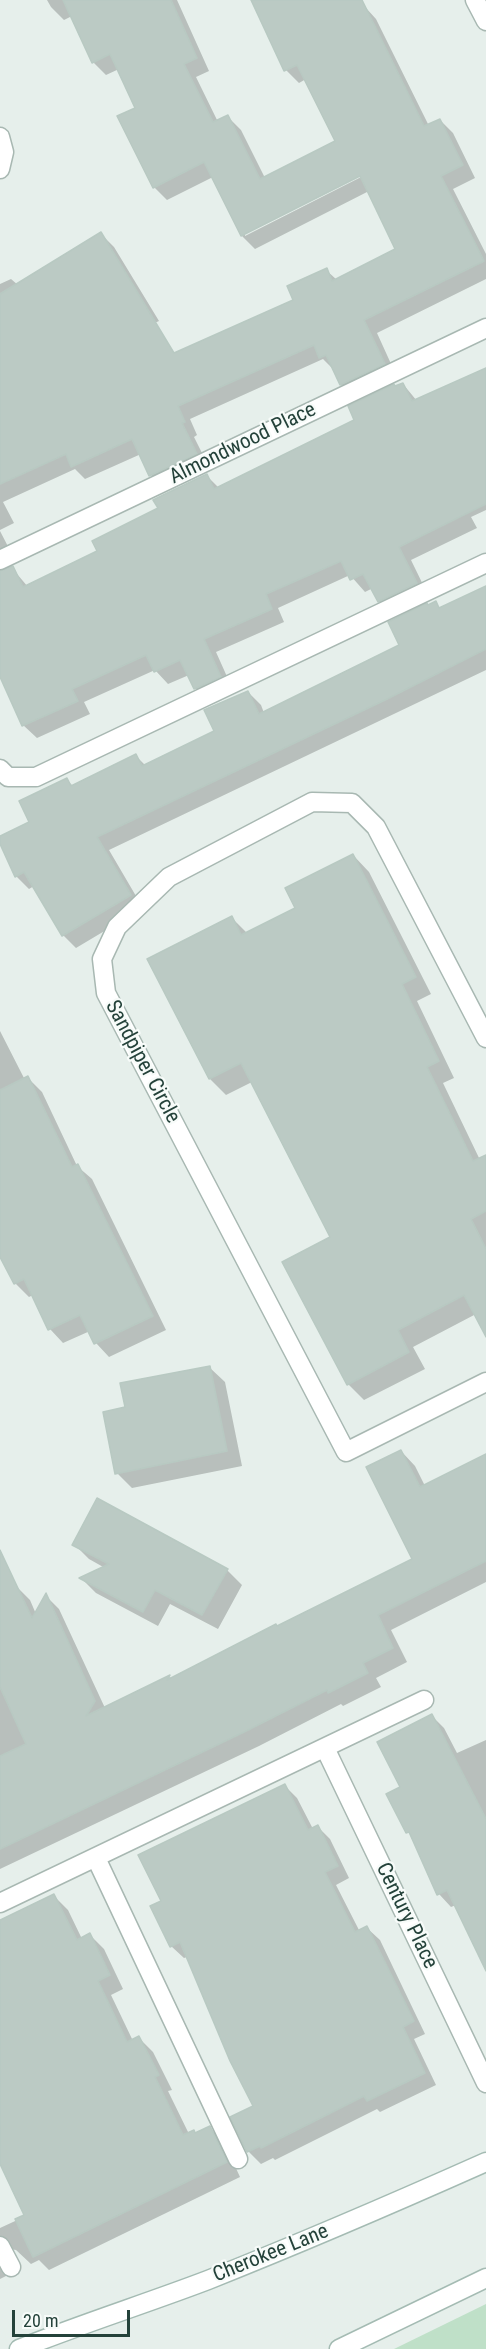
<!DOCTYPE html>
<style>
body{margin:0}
#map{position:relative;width:486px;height:2349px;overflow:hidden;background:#e6efeb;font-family:"Roboto Condensed",sans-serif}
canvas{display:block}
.scale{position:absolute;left:12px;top:2310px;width:118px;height:27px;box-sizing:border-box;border:3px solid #24423a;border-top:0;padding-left:8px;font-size:18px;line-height:21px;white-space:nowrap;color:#24423a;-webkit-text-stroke:4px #f7fbf9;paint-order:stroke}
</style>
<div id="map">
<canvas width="486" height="2349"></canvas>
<div class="scale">20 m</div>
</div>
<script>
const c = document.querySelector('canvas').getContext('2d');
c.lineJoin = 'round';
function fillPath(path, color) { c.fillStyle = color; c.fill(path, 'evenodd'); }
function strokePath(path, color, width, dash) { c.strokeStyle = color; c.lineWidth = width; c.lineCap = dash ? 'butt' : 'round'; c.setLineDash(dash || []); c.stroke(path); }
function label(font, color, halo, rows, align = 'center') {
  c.font = font + ' "Roboto Condensed",sans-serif'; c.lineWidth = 4.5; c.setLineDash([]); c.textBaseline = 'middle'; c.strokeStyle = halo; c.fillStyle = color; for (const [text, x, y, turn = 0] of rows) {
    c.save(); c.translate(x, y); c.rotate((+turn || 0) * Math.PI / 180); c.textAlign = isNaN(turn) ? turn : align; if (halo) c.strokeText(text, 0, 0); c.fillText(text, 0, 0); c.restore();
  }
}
fillPath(new Path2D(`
 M486 2304V2349H394Z`), '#bfe0c8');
fillPath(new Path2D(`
 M47 0H177L209 71 196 77 218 122 228 117 241 130 265 178 337 142 306 79 299 83 286 70 252 0H362L366 8 376 19 429 126 440 120 453 133 475 178 453 189 486 254V279L377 333 397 377 354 398 341 385 334 370 323 359 190 419 197 435 194 437 209 467 164 488 151 475 141 454 85 479 75 469 3 502 14 523 0 530V438L295 300 326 270 337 280 397 249 369 191 255 249 242 236 213 177 167 200 154 187 137 108 119 69 106 75 93 62 72 16 64 20 51 7ZM366 172 367 174 245 236V233Z
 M101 234 114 247 159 321 0 392V284L11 279 18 285Z
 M486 370V510L471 517 477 528 411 560 429 597 392 614 379 601 371 589 365 592 350 575 278 608 284 622 216 652 233 690 208 702 195 688 189 675 168 684 155 670 84 702 90 714 37 738 23 725 0 675V531L15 560 4 566 3 571 12 568 28 587 99 552 207 476 219 488 356 421 396 388 403 384 417 401Z
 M486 588V670L109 850 143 908 76 948 63 935 34 886 29 889 16 876 0 838 31 823 67 780 74 787 136 756 146 766 216 732 248 692 261 705 264 713 401 645 428 607 436 603 441 609Z
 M353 855 369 872 431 994 417 1001 454 1078 443 1083 480 1160 486 1158V1334L476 1314 413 1347 425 1369 364 1400 348 1384 332 1238 252 1082 226 1095 210 1079 232 918 247 933 297 909Z
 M0 1031 25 1080 28 1078 42 1092 77 1166 92 1179 166 1330 109 1357 96 1343 90 1331 63 1343 50 1329 33 1295 29 1297 15 1283 0 1254Z
 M209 1367 225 1382 242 1466 132 1488 117 1473 127 1408Z
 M401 1451 415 1466 425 1486 486 1456V1582L391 1630 407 1662 376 1678 381 1687 343 1706 341 1704 259 1746 0 1869V1593L16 1586 30 1600 36 1614 46 1596 59 1609 105 1708 170 1677 172 1679 414 1560Z
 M74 1544 227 1570 242 1585 218 1629 170 1604 158 1626 96 1593 81 1578 105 1568 89 1559Z
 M432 1716 444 1728 457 1753 486 1740V1967L456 1905 451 1907 439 1894 414 1838 408 1832 402 1787Z
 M285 1786 297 1798 313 1829 318 1827 330 1839 349 1878 336 1885 360 1932 367 1928 380 1940 425 2034 414 2039 436 2085 380 2112 377 2109 275 2160 273 2158 261 2164 249 2152 232 2117 255 2107 187 1957 184 1958 171 1946 163 1901Z
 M54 1896 68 1910 82 1939 90 1935 104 1949 123 1989 111 1995 133 2041 139 2038 153 2052 172 2090 168 2091 189 2134H196L210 2128 224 2142 240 2177 49 2270 39 2260 31 2264 16 2250 10 2249 2 2261 8 2275 0 2279V2228L26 2216 0 2163V1921Z`), '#0003');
const building = new Path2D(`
 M63 0H171L197 58 184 64 213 122 228 115 260 179 335 141 297 65 284 71 251 0H362L424 126 440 119 463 165 441 176 484 261 364 320 385 364 340 385 326 355 319 358 314 345 178 406 185 422 182 423 197 454 149 476 132 439 71 467 66 454 0 484V294L101 232 174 353 293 300 287 286 327 268 332 281 395 249 360 176 241 236 204 162 153 188 117 116 135 108 110 54 92 63Z
 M486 368V504L399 547 417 583 378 602 363 574 350 580 341 561 266 594 272 609 204 639 221 677 194 689 180 660 154 672 146 655 72 689 78 701 22 726 0 677V571L13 566 23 587 97 551 92 541 158 508 153 500 159 497 207 474 214 489 354 420 348 406 394 384 395 386 403 383 412 401Z
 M486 586V649L385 700 97 837 131 895 62 936 24 872 15 877 0 844V836L29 822 19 801 67 778 71 786 136 754 142 766 214 731 204 710 248 691 259 714 399 645 388 622 427 603 428 605 436 601 439 608Z
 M353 854 416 977 402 984 439 1061 427 1067 473 1161 486 1155V1211L471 1219 486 1249V1337L464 1295 398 1330 409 1352 347 1385 282 1262 330 1237 241 1063 209 1079 147 959 232 916 241 935 295 908 285 888Z
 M28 1076 72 1167 78 1164 153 1316 94 1344 80 1315 48 1330 24 1279 14 1284 0 1257V1090Z
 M210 1366 227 1451 115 1474 103 1412 125 1407 120 1383Z
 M401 1450 420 1487 486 1454V1561L378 1615 393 1648 363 1663 368 1673 328 1693 327 1690 244 1732 0 1849V1756L26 1744 0 1687V1550L32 1618 46 1593 95 1701 86 1716 170 1675 167 1680 276 1624 277 1626 412 1559 366 1467Z
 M97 1498 228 1569 202 1615 155 1590 143 1612 79 1578 109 1564 72 1545Z
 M432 1714 486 1819V1971L447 1890 437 1895 409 1832 406 1833 386 1794 400 1787 377 1742Z
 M285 1784 308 1830 318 1825 338 1866 325 1872 355 1932 367 1926 414 2021 403 2027 425 2073 367 2101 364 2096 261 2148 260 2146 247 2152 230 2117 253 2106 230 2061 180 1942 170 1947 150 1906 161 1901 138 1855Z
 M54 1894 77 1940 90 1933 110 1975 98 1981 127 2042 139 2036 159 2075 155 2077 183 2135 194 2130 195 2133 210 2126 227 2162 33 2257 15 2219 24 2215 0 2164V1920Z`);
fillPath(building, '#bbcac4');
strokePath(building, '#b8c9c2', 1.5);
const street = new Path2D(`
 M475 0 486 21
 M0 137 4 152 0 169
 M0 560 486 328
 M0 769 8 777H36L486 563
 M486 1038 376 827 352 803 312 802 169 877 117 927 102 959 106 993 346 1452 486 1382
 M325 1748 486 2083
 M96 1858 238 2159
 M0 1903 424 1700
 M0 2246 11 2267`);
const secondary = new Path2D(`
 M19 2349C81 2324 145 2304 208 2280 301 2243 394 2203 486 2162
 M339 2349 486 2278`);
strokePath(street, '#a8b8b2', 21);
strokePath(secondary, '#a4bbb3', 21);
strokePath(street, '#fff', 18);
strokePath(secondary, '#fff', 18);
label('21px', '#24423a', '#f7fbf9', [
 ["Almondwood Place",243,444,-26],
 ["Sandpiper Circle",142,1062,62],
 ["Century Place",406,1916,64],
 ["Cherokee Lane",271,2254,-22]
]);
</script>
